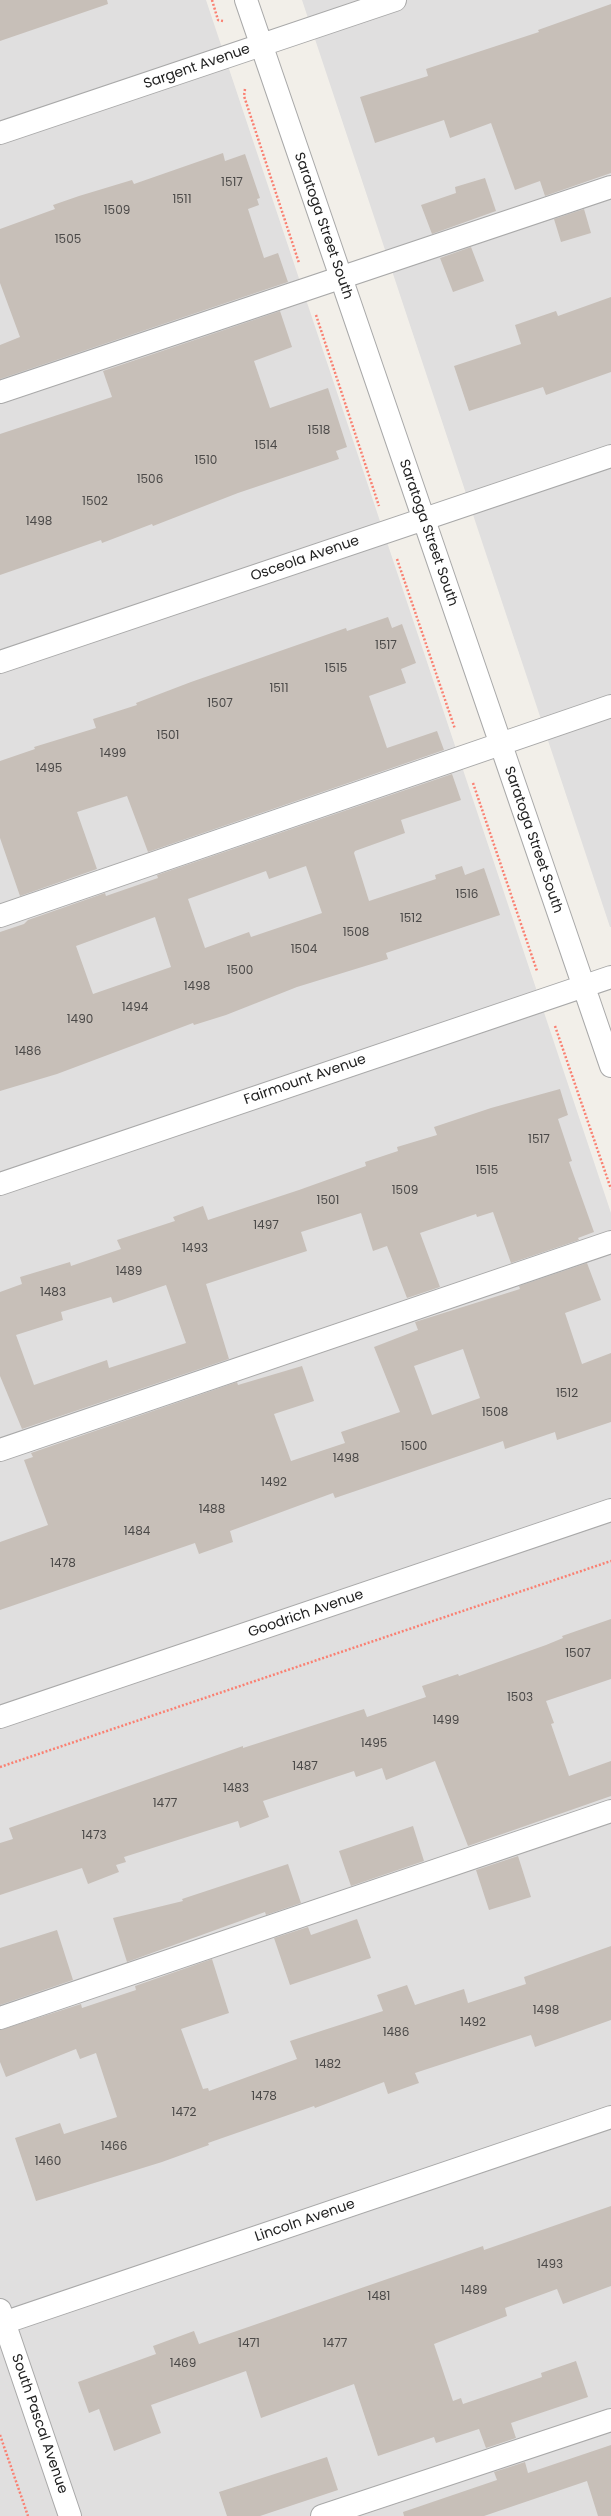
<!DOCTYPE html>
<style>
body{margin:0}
canvas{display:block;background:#f2efe9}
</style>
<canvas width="611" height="2516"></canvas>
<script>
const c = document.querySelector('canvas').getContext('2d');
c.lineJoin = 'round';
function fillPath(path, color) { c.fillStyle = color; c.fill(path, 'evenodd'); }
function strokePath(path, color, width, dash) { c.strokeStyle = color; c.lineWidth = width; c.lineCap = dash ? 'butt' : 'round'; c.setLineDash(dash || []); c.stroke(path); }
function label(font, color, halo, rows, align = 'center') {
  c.font = font + ' Poppins,sans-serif'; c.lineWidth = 4; c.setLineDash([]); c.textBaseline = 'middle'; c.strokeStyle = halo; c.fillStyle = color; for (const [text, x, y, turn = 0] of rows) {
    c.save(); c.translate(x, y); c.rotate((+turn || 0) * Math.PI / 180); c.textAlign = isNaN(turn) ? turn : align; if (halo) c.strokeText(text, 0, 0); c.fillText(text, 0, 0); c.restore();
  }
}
fillPath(new Path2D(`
 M0 0H206L611 1213V2516H0Z
 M302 0H611V927H610Z`), '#e0dfdf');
fillPath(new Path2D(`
 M0 0H107L108 4 0 41Z
 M611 4V173L545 196 540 181 515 190 491 123 450 138 444 120 375 143 360 97 428 76 426 69 539 32 538 30Z
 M223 153 225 161 245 154 260 198 257 199 259 205 248 209 264 258 278 253 288 282 0 379V345L20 337 0 283V229L55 209 53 205 79 196 132 180 134 184Z
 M485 178 496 211 432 234 421 205 456 193 455 187Z
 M584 209 591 233 561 242 554 219Z
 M471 247 484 281 453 292 440 258Z
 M611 297V372L546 395 543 387 469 411 454 366 521 344 515 325 556 311 558 316Z
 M280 311 292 347 254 361 270 408 328 388 347 447 336 451 339 459 238 493 153 526 152 524 102 543 101 540 0 575V434L112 397 103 371Z
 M388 617 392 628 402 624 416 663 401 669 406 683 369 696 387 748 437 731 444 750 148 852 127 796 77 812 97 869 20 896 0 838V761L35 749 34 747 96 728 93 719 137 705 136 703 191 682 346 628 347 631Z
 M452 774 461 800 401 820 405 833 355 851 354 853 369 901 436 879 435 875 462 866 465 875 484 868 500 915 386 953 388 959 297 987 226 1015 194 1025 193 1023 57 1074 0 1091V932L24 924 28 920 105 893 106 896 158 878 157 875ZM306 866 322 913 251 937 249 932 205 948 188 899 266 871 269 879ZM155 917 171 967 93 994 76 946Z
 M560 1089 568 1115 558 1119 572 1161 569 1162 594 1232 578 1238 579 1240 511 1263 493 1212 477 1217 476 1214 420 1233 440 1287 407 1298 387 1246 373 1251 361 1213 301 1232 307 1251 206 1284 229 1359 22 1429 0 1376V1292L22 1284 20 1277 70 1262 71 1266 121 1249 117 1240 175 1221 173 1217 203 1206 208 1220 299 1190 366 1166 365 1162 398 1151 397 1147 437 1135 434 1127 491 1108ZM166 1285 186 1343 109 1368 107 1360 34 1385 16 1335 63 1320 61 1312 111 1297 113 1303Z
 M587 1263 601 1300 565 1313 582 1364 611 1353V1422L557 1440 555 1432 505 1449 503 1441 335 1498 333 1493 230 1531 233 1542 199 1554 195 1543 0 1610V1542L48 1525 24 1460 33 1457 31 1453 237 1382 238 1385 302 1366 314 1401 274 1414 291 1461 345 1443 341 1432 400 1412 374 1347 418 1330 415 1322 520 1289 519 1286ZM463 1349 480 1398 432 1415 414 1366Z
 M611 1619V1679L546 1701 554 1723 551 1724 569 1776 611 1761V1796L468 1846 435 1761 386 1780 382 1768 356 1777 354 1771 263 1801 269 1817 240 1828 238 1821 124 1857 126 1862 116 1865 119 1872 88 1884 82 1868 0 1895V1843L13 1839 9 1828 243 1746V1748L364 1709 367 1717 426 1697 422 1686 458 1674 459 1676 546 1645 563 1638 562 1636Z
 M413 1826 424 1861 351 1886 339 1851Z
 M518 1856 531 1897 489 1910 476 1870Z
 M288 1864 301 1903 266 1915 265 1912 127 1962 113 1918 183 1901 182 1899Z
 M357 1919 371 1958 290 1985 274 1938 308 1927 311 1935Z
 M57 1930 73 1980 0 2005V1948Z
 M611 1946V2020L535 2047 531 2035 415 2073 419 2083 388 2094 384 2082 315 2108 314 2106 208 2143 209 2145 162 2162 36 2201 15 2138 60 2123 64 2134 117 2117 96 2053 80 2059 76 2049 6 2077 0 2062V2030L81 2004 82 2008 136 1990 135 1986 212 1959 229 2013 181 2029 203 2089 208 2088 209 2091 297 2059 290 2041 383 2011 377 1995 407 1985 415 2005 464 1989 468 2003 526 1984 524 1977Z
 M611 2206V2286L563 2304 557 2289 505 2308 507 2316 434 2344 453 2401 461 2398 463 2404 542 2377 541 2373 576 2361 588 2397 511 2423 516 2438 486 2448 479 2429 436 2443 434 2437 378 2456 354 2384 261 2418 246 2371 151 2405 161 2433 114 2451 99 2409 89 2413 78 2382 156 2354 153 2346 194 2331 199 2344 483 2246 484 2250Z
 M611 2445V2516H598L587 2481 484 2516H404L403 2512 497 2480 494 2472 525 2462 528 2473Z
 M327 2457 338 2490 260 2516H227L219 2492Z`), '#c7bfb8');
const minor = new Path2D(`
 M246 0 611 1066
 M0 133 395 0
 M0 392 611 187
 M0 662 611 456
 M0 916 611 706
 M0 1184 611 977
 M0 1450 611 1242
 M0 1717 611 1510
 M0 2018 611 1811
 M0 2310 70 2516
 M0 2324 611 2117
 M322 2516 611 2420`);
strokePath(minor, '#a9a9a9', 24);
strokePath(new Path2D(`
 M212 0 218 20 223 21
 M245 89 244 96 299 263
 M316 315 379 506
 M397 559 455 729
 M473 783 537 971
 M555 1026 611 1189
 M0 1767 611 1561
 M0 2435 28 2516`), '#fa8072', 2.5, [2, 2]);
strokePath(minor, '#fff', 22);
label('12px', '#4b4948', null, [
 ["1517",232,183],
 ["1511",182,200],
 ["1509",117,211],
 ["1505",68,240],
 ["1518",319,431],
 ["1514",266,446],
 ["1510",206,461],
 ["1506",150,480],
 ["1502",95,502],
 ["1498",39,522],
 ["1517",386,646],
 ["1515",336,669],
 ["1511",279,689],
 ["1507",220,704],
 ["1501",168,736],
 ["1499",113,754],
 ["1495",49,769],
 ["1516",467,895],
 ["1512",411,919],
 ["1508",356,933],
 ["1504",304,950],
 ["1500",240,971],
 ["1498",197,987],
 ["1494",135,1008],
 ["1490",80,1020],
 ["1486",28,1052],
 ["1517",539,1140],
 ["1515",487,1171],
 ["1509",405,1191],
 ["1501",328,1201],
 ["1497",266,1226],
 ["1493",195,1249],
 ["1489",129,1272],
 ["1483",53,1293],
 ["1512",567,1394],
 ["1508",495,1413],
 ["1500",414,1447],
 ["1498",346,1459],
 ["1492",274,1483],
 ["1488",212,1510],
 ["1484",137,1532],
 ["1478",63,1564],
 ["1507",578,1654],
 ["1503",520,1698],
 ["1499",446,1721],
 ["1495",374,1744],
 ["1487",305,1767],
 ["1483",236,1789],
 ["1477",165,1804],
 ["1473",94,1836],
 ["1498",546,2011],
 ["1492",473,2023],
 ["1486",396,2033],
 ["1482",328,2065],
 ["1478",264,2097],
 ["1472",184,2113],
 ["1466",114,2147],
 ["1460",48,2162],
 ["1493",550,2265],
 ["1489",474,2291],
 ["1481",379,2297],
 ["1471",249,2344],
 ["1477",335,2344],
 ["1469",183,2364]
]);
label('14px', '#222', '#fff', [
 ["Sargent Avenue",197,67,-19],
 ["Saratoga Street South",323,226,71],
 ["Saratoga Street South",428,533,71],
 ["Osceola Avenue",305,559,-19],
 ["Saratoga Street South",533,840,71],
 ["Fairmount Avenue",305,1080,-19],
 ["Goodrich Avenue",306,1614,-19],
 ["Lincoln Avenue",305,2221,-19],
 ["South Pascal Avenue",39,2424,71]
]);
</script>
